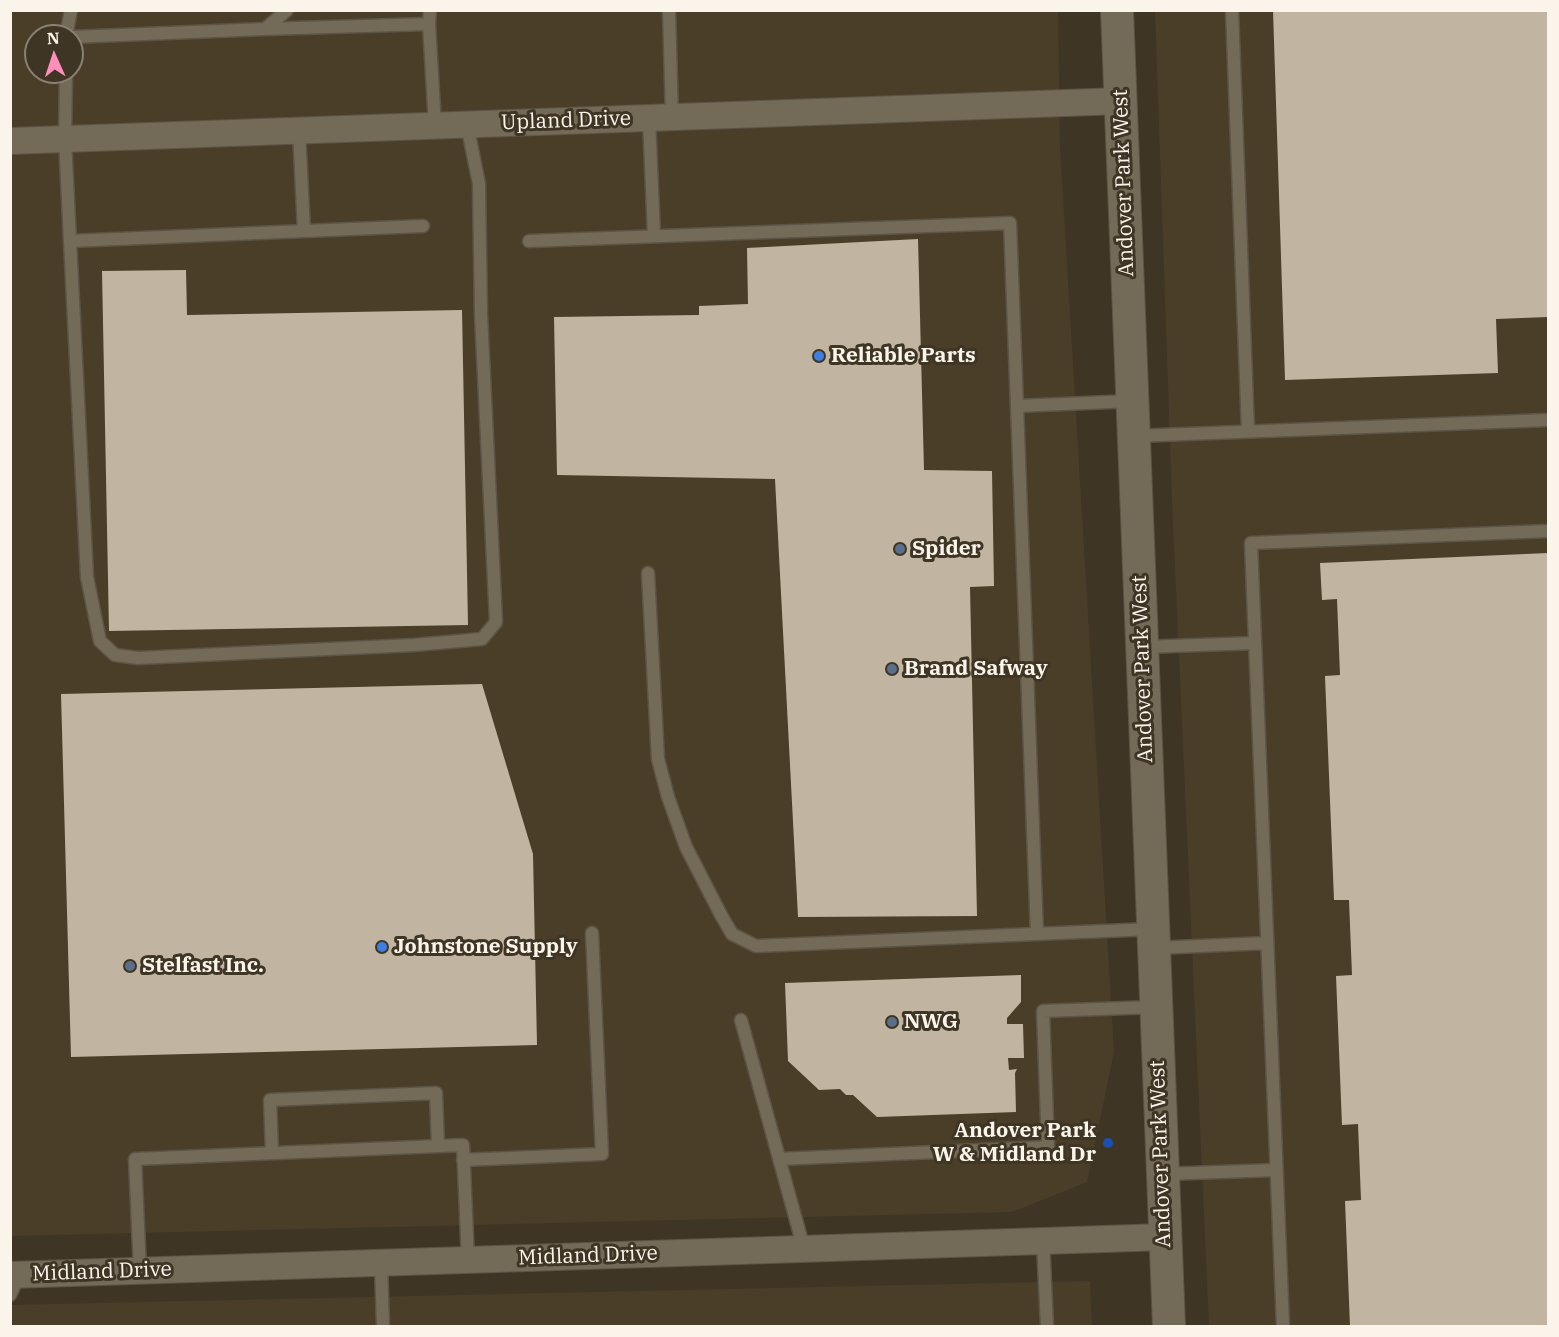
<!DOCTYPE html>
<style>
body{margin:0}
#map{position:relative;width:1559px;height:1337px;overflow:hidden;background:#3e3525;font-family:"IBM Plex Serif",serif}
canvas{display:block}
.frame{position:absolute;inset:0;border:12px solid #faf4ea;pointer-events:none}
.north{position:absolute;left:24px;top:24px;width:60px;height:60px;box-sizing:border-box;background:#3e3525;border:2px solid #898174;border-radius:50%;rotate:357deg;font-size:16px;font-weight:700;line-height:24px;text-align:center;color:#faf4ea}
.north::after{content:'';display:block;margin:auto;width:21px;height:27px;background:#ff8eba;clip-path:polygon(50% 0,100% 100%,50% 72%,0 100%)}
</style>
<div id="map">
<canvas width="1559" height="1337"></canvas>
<div class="frame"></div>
<div class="north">N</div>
</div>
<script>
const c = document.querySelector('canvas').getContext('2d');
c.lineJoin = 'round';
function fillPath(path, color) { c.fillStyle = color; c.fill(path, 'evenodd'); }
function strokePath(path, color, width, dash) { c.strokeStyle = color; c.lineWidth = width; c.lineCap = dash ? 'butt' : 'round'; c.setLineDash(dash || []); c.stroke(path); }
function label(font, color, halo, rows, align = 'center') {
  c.font = font + ' "IBM Plex Serif",serif'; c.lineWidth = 6; c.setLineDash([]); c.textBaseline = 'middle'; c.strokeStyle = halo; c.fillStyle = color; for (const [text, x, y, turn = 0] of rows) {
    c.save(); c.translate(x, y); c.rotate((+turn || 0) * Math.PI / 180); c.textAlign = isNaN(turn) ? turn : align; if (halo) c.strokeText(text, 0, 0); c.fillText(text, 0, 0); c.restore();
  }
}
fillPath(new Path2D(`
 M10 11H1058L1060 146 1114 1052 1087 1182 1012 1212 11 1236ZM36 36H72V72H36Z
 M1155 11H1548V1326H1209L1172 500Z
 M1090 1281 1092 1326H11L10 1305Z`), '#4b3e28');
fillPath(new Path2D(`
 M1273 10H1548V317L1496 319 1498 373 1285 380Z
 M918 239 924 470 992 471 994 586 970 587 977 916 798 917 775 479 557 475 554 317 699 315V306L748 304 747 248Z
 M186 270 187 315 462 310 468 625 109 631 102 271Z
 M1548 553V1326H1350L1345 1201 1361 1200 1358 1124 1342 1125 1336 976 1352 975 1349 900H1334L1325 676 1340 675 1337 599 1322 600 1320 563Z
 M482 684 533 854 537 1045 71 1057 61 694Z
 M1021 975V1002L1007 1018V1024H1023L1024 1058H1008L1009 1070 1017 1069 1015 1073 1016 1112 877 1117 853 1095H846L840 1089 819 1090 788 1061 785 983Z`), '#c1b5a2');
const service = new Path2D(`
 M430 10 429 24 435 126
 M669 10 672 118
 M1232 10 1248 431
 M265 29 287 10
 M66 36 71 10
 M72 37 265 29 429 24
 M66 72 65 139 70 241 87 577 100 641 115 655 138 658 414 645 482 639 496 622 481 315 479 184 467 124
 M649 118 654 236
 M299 131 304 231
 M70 241 423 226
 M529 241 1010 223 1017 406
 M1135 436 1548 420
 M648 573 658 759 668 797 686 847 721 915 732 934 756 946 1152 929
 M1143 647 1255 643
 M1037 934 1017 406 1132 401
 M1155 948 1267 943
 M741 1020 804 1249
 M272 1153 270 1100 436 1093 438 1146
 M779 1159 1048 1147 1043 1011 1155 1007
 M463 1160 602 1154 592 933
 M1163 1174 1276 1170
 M1043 1241 1047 1326
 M381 1263 383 1326
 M140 1271 135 1159 463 1145 468 1260
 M10 1295 19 1275
 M1283 1326 1251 543 1548 531`);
const minor = new Path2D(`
 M10 141 1121 101
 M10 1275 1165 1237`);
const tertiary = new Path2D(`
 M1117 10 1169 1326`);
strokePath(service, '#5c5446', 15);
strokePath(minor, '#5c5446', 28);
strokePath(tertiary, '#5c5446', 34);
strokePath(service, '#746a58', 12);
strokePath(minor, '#746a58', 26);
strokePath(tertiary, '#746a58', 32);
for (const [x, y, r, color] of [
 [819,356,6,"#3f7fe0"],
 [900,549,6,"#5c6f8a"],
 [892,669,6,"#5c6f8a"],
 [382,947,6,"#3f7fe0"],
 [130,966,6,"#5c6f8a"],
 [892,1022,6,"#5c6f8a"],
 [1108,1143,6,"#1a4fb4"]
]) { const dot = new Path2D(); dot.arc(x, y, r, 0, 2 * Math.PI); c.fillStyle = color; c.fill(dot); strokePath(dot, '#3e3525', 2); }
label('21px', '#faf4ea', '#3e3525', [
 ["Upland Drive",566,121,-2],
 ["Andover Park West",1124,183,-92],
 ["Andover Park West",1143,669,-92],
 ["Andover Park West",1161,1154,-92],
 ["Midland Drive",588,1256,-2],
 ["Midland Drive",102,1272,-2]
]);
label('bold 21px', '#faf4ea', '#3e3525', [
 ["Reliable Parts",831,356],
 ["Spider",912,549],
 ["Brand Safway",904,669],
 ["Johnstone Supply",394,947],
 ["Stelfast Inc.",142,966],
 ["NWG",904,1022],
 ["Andover Park",1096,1131,"right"],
 ["W & Midland Dr",1096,1155,"right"]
], 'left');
</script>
